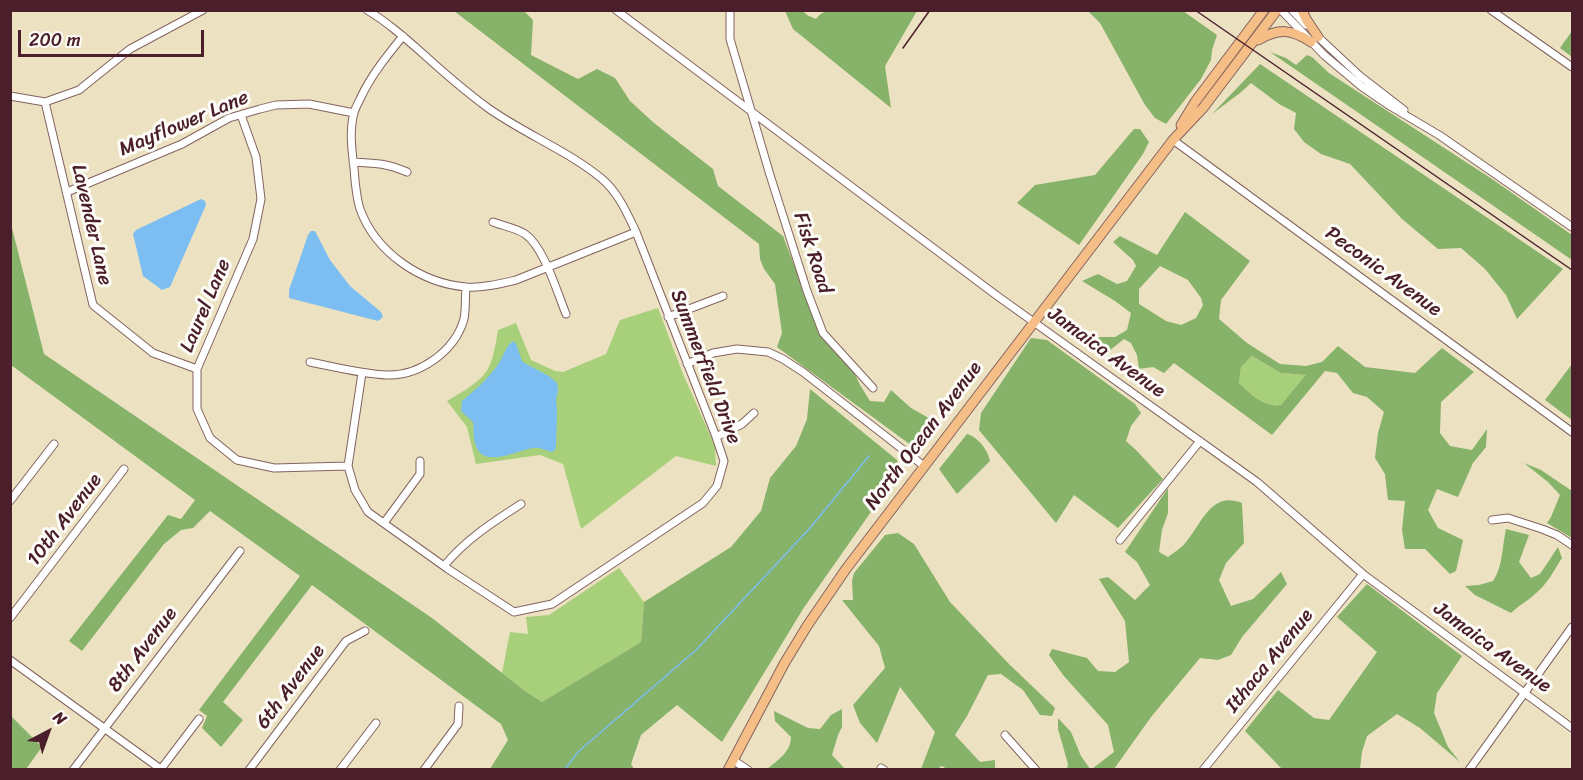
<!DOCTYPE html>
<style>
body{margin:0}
#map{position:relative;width:1583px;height:780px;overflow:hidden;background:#ece2c2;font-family:Sriracha,sans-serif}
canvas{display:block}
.frame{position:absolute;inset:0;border:12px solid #4a1f2b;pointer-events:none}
.north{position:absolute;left:18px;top:702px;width:60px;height:60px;-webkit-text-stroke:4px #fdfcf7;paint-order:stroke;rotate:41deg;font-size:16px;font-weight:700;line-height:24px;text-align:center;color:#4a1f2b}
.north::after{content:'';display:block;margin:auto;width:21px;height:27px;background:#4a1f2b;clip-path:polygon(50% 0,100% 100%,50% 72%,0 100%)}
.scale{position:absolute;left:18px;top:30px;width:186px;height:27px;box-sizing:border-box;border:3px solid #4a1f2b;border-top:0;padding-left:8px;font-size:18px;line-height:21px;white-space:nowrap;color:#4a1f2b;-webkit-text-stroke:4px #fdfcf7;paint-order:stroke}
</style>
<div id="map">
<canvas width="1583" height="780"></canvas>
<div class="frame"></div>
<div class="north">N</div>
<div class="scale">200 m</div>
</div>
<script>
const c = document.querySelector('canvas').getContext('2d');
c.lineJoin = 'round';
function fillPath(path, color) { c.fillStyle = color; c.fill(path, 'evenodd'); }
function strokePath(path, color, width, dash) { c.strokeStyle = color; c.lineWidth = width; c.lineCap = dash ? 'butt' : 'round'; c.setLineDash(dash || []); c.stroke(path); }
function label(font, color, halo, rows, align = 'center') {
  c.font = font + ' Sriracha,sans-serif'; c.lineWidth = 6; c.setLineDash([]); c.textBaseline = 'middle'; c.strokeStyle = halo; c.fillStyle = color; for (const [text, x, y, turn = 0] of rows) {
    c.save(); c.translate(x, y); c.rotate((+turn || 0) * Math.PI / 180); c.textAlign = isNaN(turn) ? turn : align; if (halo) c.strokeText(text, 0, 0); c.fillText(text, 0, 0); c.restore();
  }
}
fillPath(new Path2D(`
 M658 308 683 374 715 446 716 466 676 456 581 529 563 464 540 455 476 464 467 427 447 401C460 393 476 385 486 372 493 363 496 342 498 330L516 323 531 360 555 371 563 372 606 354 620 320Z
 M1252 356 1281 373 1307 375 1281 405C1265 408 1250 394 1239 383L1241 367Z
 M619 568 644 602 641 642 542 702 525 691 502 673 510 632 528 634 526 617 549 615Z`), '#a8cf79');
fillPath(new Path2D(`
 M851 10 917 11 885 66 891 108 793 29 785 11H803L807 15 816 19C823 9 836 8 848 12Z
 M454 11H524L533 20 531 55 578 79 597 69 615 78 630 101 654 123 713 169 718 186 783 236 821 335 852 368 860 385 870 401 884 402 891 390 911 408 934 421 919 451 777 347 782 333 775 284 764 269 760 259 759 244Z
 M1088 11H1183L1217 35 1212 50 1211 60 1201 79 1166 124 1155 118 1145 105 1100 23Z
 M1572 31V57L1560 48Z
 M1270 52 1286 58 1296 65 1307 55 1312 57 1329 73 1492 179 1572 235V260Z
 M1260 64 1563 269 1517 319 1506 295 1485 269 1461 248 1438 249 1402 219 1350 164 1321 154 1304 142 1294 129 1296 113 1279 104 1251 83 1240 93 1212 114Z
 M1134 129H1140L1149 142 1143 154 1079 245 1017 203 1035 185 1095 175Z
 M1185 212 1250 261 1221 300 1219 319 1247 343 1280 364 1306 366 1322 362 1338 346 1365 367 1415 373 1442 348 1474 372 1441 402 1440 433 1450 446 1472 450 1487 429 1486 447 1473 463 1458 497 1437 489 1428 510 1438 528 1463 540 1456 571 1450 574 1425 549H1405L1402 530 1405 501 1388 500 1385 474 1375 458 1378 433 1384 412 1367 397 1353 393 1337 373 1325 371 1272 435 1174 363 1164 373 1153 367 1139 369 1137 355 1131 343 1124 339 1100 358 1089 343 1100 337H1115L1127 330 1131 313 1115 301 1082 281 1098 274 1117 284 1127 281 1136 266 1133 260 1113 242 1120 236 1157 255ZM1160 266 1188 280 1201 298 1203 305 1196 318 1181 325 1166 321 1139 304V289ZM1252 356 1281 373 1306 375 1281 405C1265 408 1250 394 1239 383L1241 367Z
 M11 224 44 354 432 618 525 691 542 702 641 642 644 602 731 547 761 511 770 478 796 446 807 419 810 389 897 460 901 469 803 609 722 742 677 705 641 735 631 764 634 769H490L508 740 501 724 312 585 223 702 243 720 221 747 202 728 207 716 199 710 300 576 210 511 193 528 181 530 164 544 82 651 69 641 168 515 181 519 195 500 11 365Z
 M1031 338 1047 340 1135 404 1141 413 1131 426 1126 441 1137 451 1163 479 1118 528 1074 495 1056 523 979 430 981 413Z
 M1572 364V420L1545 400Z
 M967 434C978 437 988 450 990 461L957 494 939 469Z
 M1524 463 1541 470 1572 491V538L1547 523 1551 517 1560 495 1548 482Z
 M1168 488V513L1162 530 1159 552 1168 557C1174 552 1182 548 1186 542 1203 522 1211 491 1242 503L1244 543 1226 563 1219 580 1231 606 1253 599 1281 572 1287 584 1242 637 1231 655 1218 660 1200 658 1151 717 1114 769H1092L1114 752 1108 725 1063 675 1049 655 1052 649 1087 658 1098 671 1115 672 1129 662 1125 621 1099 579 1108 577 1135 600 1150 585 1137 562 1125 552Z
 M1506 529 1529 535 1519 562 1531 578 1540 574 1558 547 1562 558C1554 570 1547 585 1535 594 1528 601 1519 605 1511 613L1475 595 1465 586 1479 585 1493 581C1503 566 1502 547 1506 529Z
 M898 533 914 544 950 602 1009 664 1055 708 1052 716 1040 715 1023 690 1001 674 988 675 967 716 955 735 980 762 995 760V769H947L942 766 937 769H921L935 732 900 687 877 743 860 723 853 705 885 668 879 646 842 600H853L852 581 854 573 885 535Z
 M1367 584 1462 656 1437 693 1434 713 1448 747 1460 762 1420 728 1397 714 1367 736 1362 752 1360 769H1282L1245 731 1278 690 1314 718 1329 720 1377 652 1337 617Z
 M842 709V727L838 735 832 755 845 769H767C777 761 791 752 791 737L775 721 774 711 808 728 820 729 831 715Z
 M10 715 42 747 26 769H11Z
 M1058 718 1071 732 1081 756 1090 769H1067L1068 764 1058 729Z`), '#86b269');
fillPath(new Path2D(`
 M201 199 205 201 206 205 170 287 162 290 143 276 133 234 136 230Z
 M311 231H315L330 260 350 286 381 312 383 317 378 321 289 298V290L308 235Z
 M513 341 516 344 522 361 526 364 549 376 557 383 558 390 556 400 557 410 556 446 555 450 552 452C546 451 540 447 533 448 518 450 484 469 476 446 473 439 474 429 473 422L461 411 462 401C475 390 487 380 497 366 503 358 505 347 513 341Z`), '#7cbef2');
strokePath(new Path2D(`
 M564 770 579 751 696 650 810 528 869 456`), '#7cbef2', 1.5);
const minor = new Path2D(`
 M616 10 996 295 1257 482 1363 574 1572 728
 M730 10V39L770 175 807 291 823 333 873 388
 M1281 10 1324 55 1361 86 1390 106 1439 135 1572 227
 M1292 10 1306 25
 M1491 10 1572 67
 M1316 35 1360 76 1404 110
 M403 36C387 56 372 74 361 97 359 102 355 108 354 113 349 131 352 151 354 168 355 182 356 196 360 209 376 253 421 283 466 287 483 288 499 284 516 280L636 232
 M10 96 45 102 79 90 130 49 203 10
 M45 102 93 305 153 353 197 369
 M241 115 256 157 261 199 253 239 197 369V409L210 438 237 460 274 468 348 466
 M1173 140 1572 432
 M353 162C375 163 386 163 407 172
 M67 192 182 144 229 118 260 109 276 105 309 104 354 113
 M493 222C503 226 516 228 525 234 544 247 557 292 566 314
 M668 317 723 296
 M310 362C335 367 361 374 387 375 420 376 455 351 464 319 466 309 465 297 466 287
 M687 364 713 353 737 349 768 352 783 359 803 372 924 466
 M362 373 348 466 355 490 368 512 448 569 514 612 552 604 703 503 717 486 724 461 715 434 636 232C627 213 618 192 601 178 568 151 523 133 488 108 465 91 443 72 421 52 404 37 387 22 367 10
 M716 437 742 424 754 413
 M10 501 54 444
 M1492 520 1508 518 1542 529 1557 535 1572 545
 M384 523 420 474V461
 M1120 540 1200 441
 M444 566C465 540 493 522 521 504
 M10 618 124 469
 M10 660 162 770
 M1005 735 1036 770
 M733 760 748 770
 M881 768 884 770
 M161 769 199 719
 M73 770 240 551
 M249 770 346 641 365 631
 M340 770 376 723
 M424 770 458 724 459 706
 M1203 770 1363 574
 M1469 770 1572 627`);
const major = new Path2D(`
 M1302 10 1306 19 1318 37
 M1258 40C1279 28 1291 29 1311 42
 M1181 125 1195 102 1264 10
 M728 770 784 664 807 626 846 569 1173 140 1203 108 1277 10`);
strokePath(minor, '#836360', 9);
strokePath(major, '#836360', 11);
strokePath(minor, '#fff', 7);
strokePath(major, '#f5be86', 9);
strokePath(new Path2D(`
 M1195 10 1572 270
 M903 48 930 10`), '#4a1f2b', 1.5);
label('20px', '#4a1f2b', '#fdfcf7', [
 ["Mayflower Lane",184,124,-23],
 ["Lavender Lane",91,225,77],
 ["Fisk Road",812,253,72],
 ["Peconic Avenue",1383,272,36],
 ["Laurel Lane",206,306,-67],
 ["Jamaica Avenue",1106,353,36],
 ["Summerfield Drive",705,367,69],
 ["North Ocean Avenue",924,436,-53],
 ["10th Avenue",65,520,-53],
 ["Jamaica Avenue",1492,648,36],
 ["8th Avenue",143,650,-53],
 ["Ithaca Avenue",1270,661,-51],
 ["6th Avenue",291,687,-53]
]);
</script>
